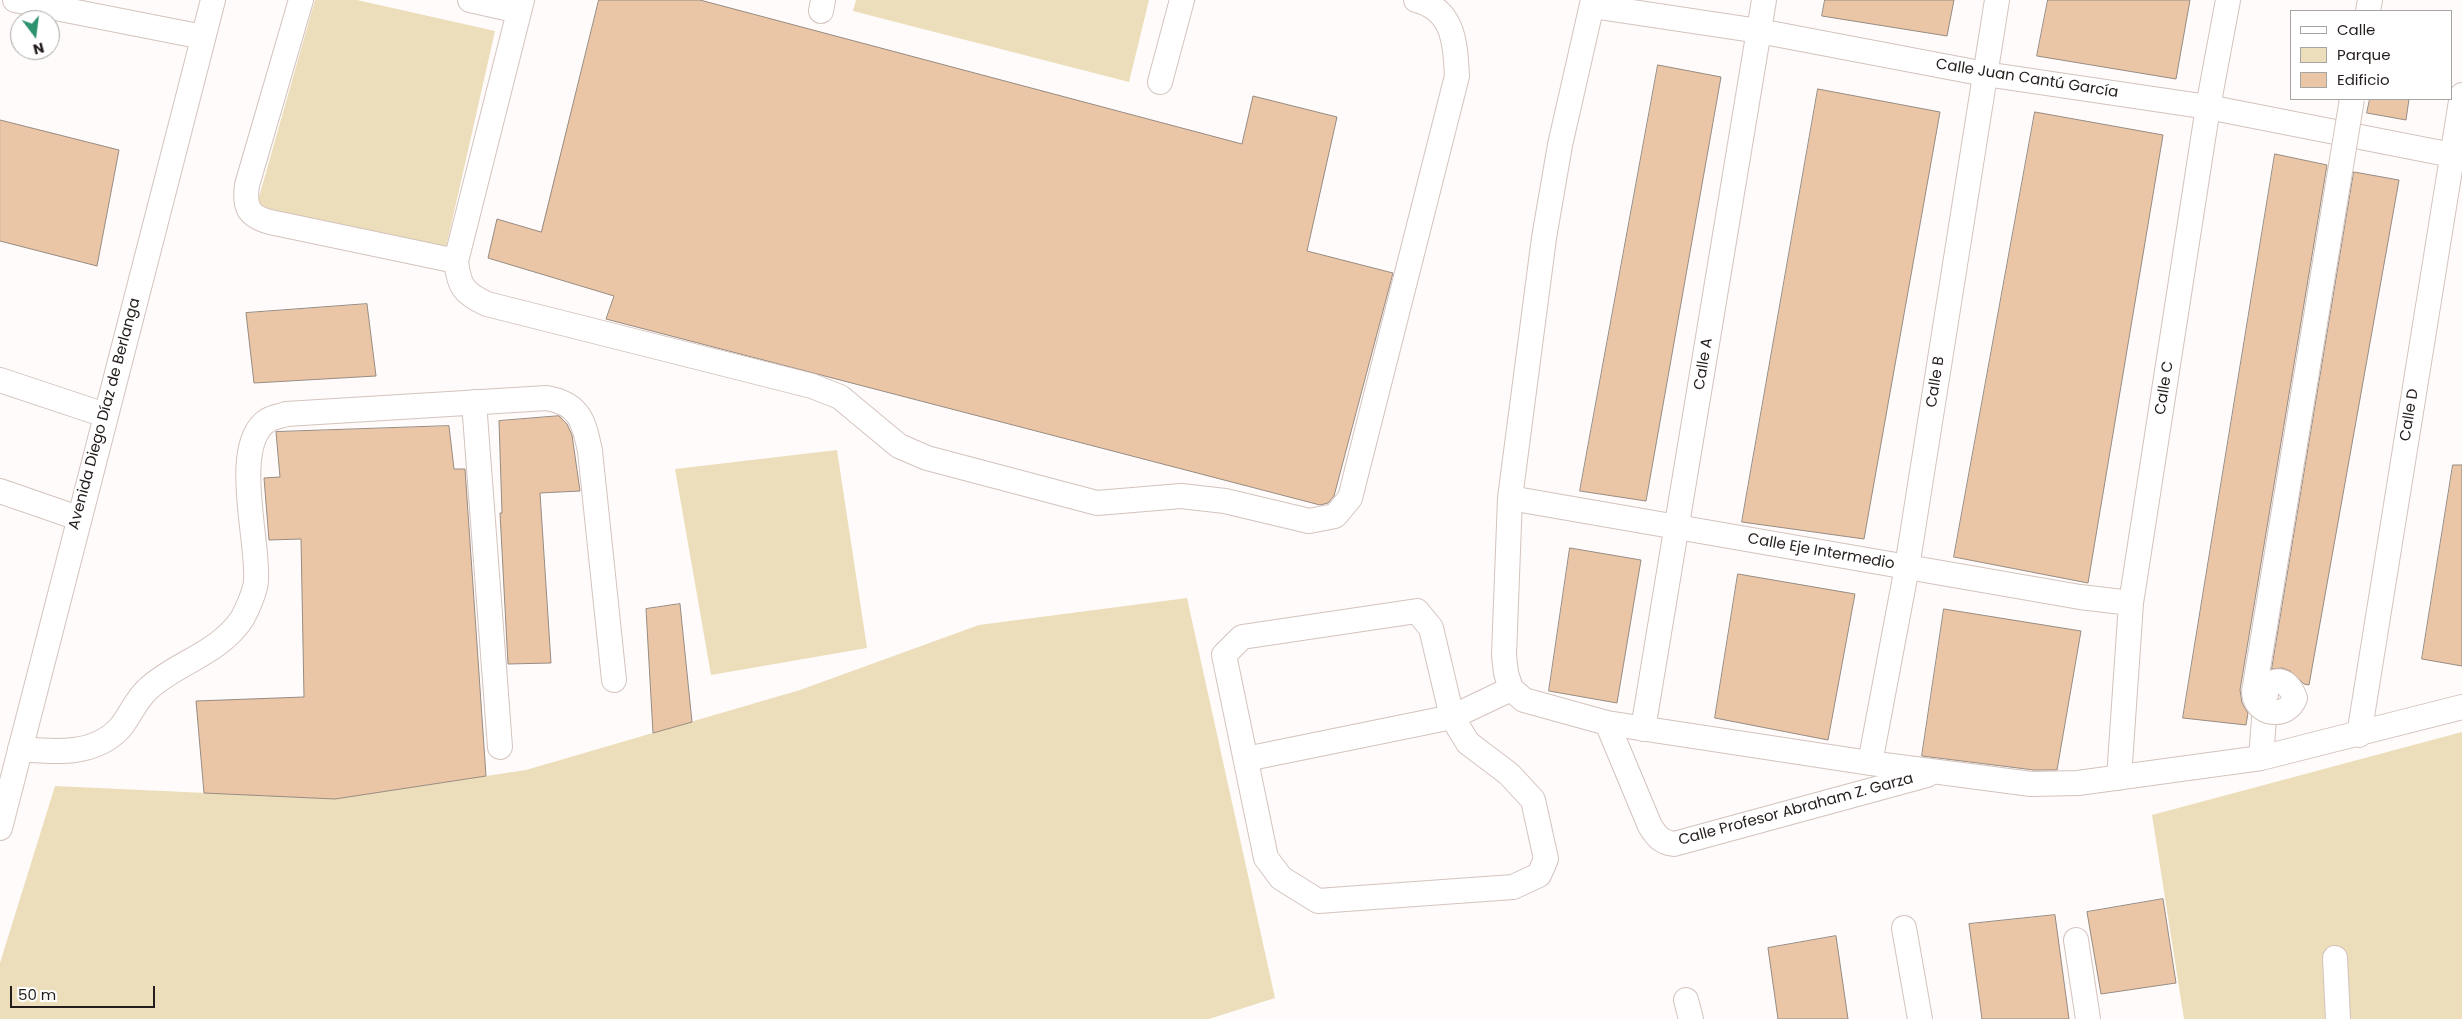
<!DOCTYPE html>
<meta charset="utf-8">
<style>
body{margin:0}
#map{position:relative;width:2462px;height:1019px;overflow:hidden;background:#fefbfa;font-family:Poppins,sans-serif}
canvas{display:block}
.legend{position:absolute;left:2290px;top:10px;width:162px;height:90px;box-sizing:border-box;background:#fff;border:1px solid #a7a5a4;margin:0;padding:6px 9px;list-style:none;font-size:15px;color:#231d1b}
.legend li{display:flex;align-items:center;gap:10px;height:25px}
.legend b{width:25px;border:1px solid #a7a5a4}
.north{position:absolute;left:10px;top:10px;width:50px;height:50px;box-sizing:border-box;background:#fff;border:1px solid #a7a5a4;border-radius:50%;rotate:165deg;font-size:14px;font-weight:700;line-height:20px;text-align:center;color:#231d1b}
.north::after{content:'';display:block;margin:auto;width:18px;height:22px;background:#2d926e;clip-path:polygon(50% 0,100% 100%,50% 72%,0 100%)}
.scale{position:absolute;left:10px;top:986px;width:145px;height:22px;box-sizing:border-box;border:2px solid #231d1b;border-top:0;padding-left:6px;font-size:15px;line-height:18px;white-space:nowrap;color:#231d1b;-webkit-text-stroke:4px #fff;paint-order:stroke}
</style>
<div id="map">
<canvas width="2462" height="1019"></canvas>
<ul class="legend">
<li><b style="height:6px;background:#fff"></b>Calle</li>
<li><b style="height:14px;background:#ecdeba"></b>Parque</li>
<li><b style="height:14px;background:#eac6a7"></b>Edificio</li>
</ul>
<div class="north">N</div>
<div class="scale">50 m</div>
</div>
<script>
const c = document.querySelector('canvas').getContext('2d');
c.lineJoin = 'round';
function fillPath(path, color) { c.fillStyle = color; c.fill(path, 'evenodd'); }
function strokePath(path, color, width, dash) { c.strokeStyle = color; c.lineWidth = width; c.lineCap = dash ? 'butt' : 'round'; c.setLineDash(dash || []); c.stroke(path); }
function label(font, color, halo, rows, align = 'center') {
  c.font = font + ' Poppins,sans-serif'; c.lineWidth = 4.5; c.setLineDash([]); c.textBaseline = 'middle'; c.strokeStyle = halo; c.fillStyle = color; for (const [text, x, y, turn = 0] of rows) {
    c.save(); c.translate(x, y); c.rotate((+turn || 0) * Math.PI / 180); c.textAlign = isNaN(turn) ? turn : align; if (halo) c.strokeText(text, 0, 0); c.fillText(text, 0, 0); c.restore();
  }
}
fillPath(new Path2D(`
 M315 0H357L495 31 445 252 255 211Z
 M856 0H1149L1129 82 853 11Z
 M837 450 867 648 711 675 675 469Z
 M1187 598 1275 998 1209 1019H0V963L55 786 335 799 526 770 800 690 979 625Z
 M2462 732V1019H2184L2152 815Z`), '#ecdeba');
const building = new Path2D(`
 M599 0H700L1242 144 1253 96 1337 117 1307 251 1393 273 1334 496 1328 503 1320 505 606 319 614 296 488 258 497 219 541 232Z
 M1825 0H1954L1947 36 1822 16Z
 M2048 0H2190L2176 79 2037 56Z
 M1658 65 1721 77 1646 501 1580 491Z
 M1818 89 1940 112 1864 539 1742 522Z
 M2370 99H2409L2406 120 2367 113Z
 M2035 112 2163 135 2088 583 1954 557Z
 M0 120 119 150 97 266 0 241Z
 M2275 154 2327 165 2240 690 2242 703 2248 713 2246 725 2183 718Z
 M2354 172 2399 180 2309 685 2304 684 2290 671 2282 668 2272 669Z
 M367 304 376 376 254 383 246 313Z
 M559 416 567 424 572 435 580 491 540 493 551 663 508 664 500 513H502L499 421Z
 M449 426 454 469H465L486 776 335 799 204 793 196 701 304 697 301 539 269 540 264 478 280 477 276 432Z
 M2453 465H2462V666L2422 659Z
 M1570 548 1641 560 1617 703 1549 691Z
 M1738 574 1855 594 1828 740 1715 718Z
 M680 604 692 722 653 733 646 609Z
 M1944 609 2081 631 2057 770H2034L1922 756Z
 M2163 899 2176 983 2101 994 2087 912Z
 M2055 915 2069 1019H1982L1969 924Z
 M1836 936 1848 1019H1778L1768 948Z`);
fillPath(building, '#eac6a7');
strokePath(building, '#988b81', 1);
const minor = new Path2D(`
 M15 0 203 37
 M301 0 247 185C244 207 248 216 270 222L456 261
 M470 0 519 11
 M522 0 456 261C459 286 463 293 487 304L812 386 840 397 899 446 927 458 1097 503 1181 496 1225 501 1309 521 1335 516 1350 498 1457 76C1455 42 1454 10 1416 0
 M1592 6 1759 31 1985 74 2208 107 2462 157
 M821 11 823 0
 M2368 11 2370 0
 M1160 82 1182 0
 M0 380 105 415
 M474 402 500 747
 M0 491 78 518
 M1510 498 2080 597 2131 603
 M1417 611 1431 628 1452 717 1468 743 1509 774 1533 800 1546 859 1539 875 1513 887 1318 901 1281 878 1266 858 1224 655 1242 637Z
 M1511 689 1524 700 1607 723 1870 763 2031 784 2078 783 2261 758 2462 707
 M1511 689 1506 673 1504 655 1510 498 1544 238 1560 145 1593 0
 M1607 723 1650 826C1657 837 1661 842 1674 844L1927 775
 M1643 729 1764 0
 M2359 735 2462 95
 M20 749C55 752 94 756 120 728 130 716 136 699 149 688 178 662 218 654 242 619 247 610 256 590 256 580 259 541 230 444 268 420 273 417 281 416 286 414L547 398C580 404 584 422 590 451L614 680
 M2261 758 2266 693
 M1246 759 1452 717 1511 689
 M1870 763 1907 567 1997 0
 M2119 778 2131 603 2208 107 2228 0
 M0 828 213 0
 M1904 928 1920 1019
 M2076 940 2088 1019
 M2335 958 2338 1019
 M1686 1000 1691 1019`);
strokePath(minor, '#d4c3bd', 26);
strokePath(minor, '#fff', 24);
const minorBridge = new Path2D(`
 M2266 693 2268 685C2282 676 2290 685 2295 698 2288 719 2255 716 2254 692L2352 99`);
strokePath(minorBridge, '#d4c3bd', 26, []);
strokePath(minorBridge, '#fff', 24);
label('15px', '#231d1b', '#fff', [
 ["Calle Juan Cantú García",2027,79,9],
 ["Calle A",1704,364,-81],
 ["Calle B",1936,382,-81],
 ["Calle C",2165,388,-81],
 ["Avenida Diego Díaz de Berlanga",105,414,-75],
 ["Calle D",2410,415,-81],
 ["Calle Eje Intermedio",1821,552,10],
 ["Calle Profesor Abraham Z. Garza",1796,810,-15]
]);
</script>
